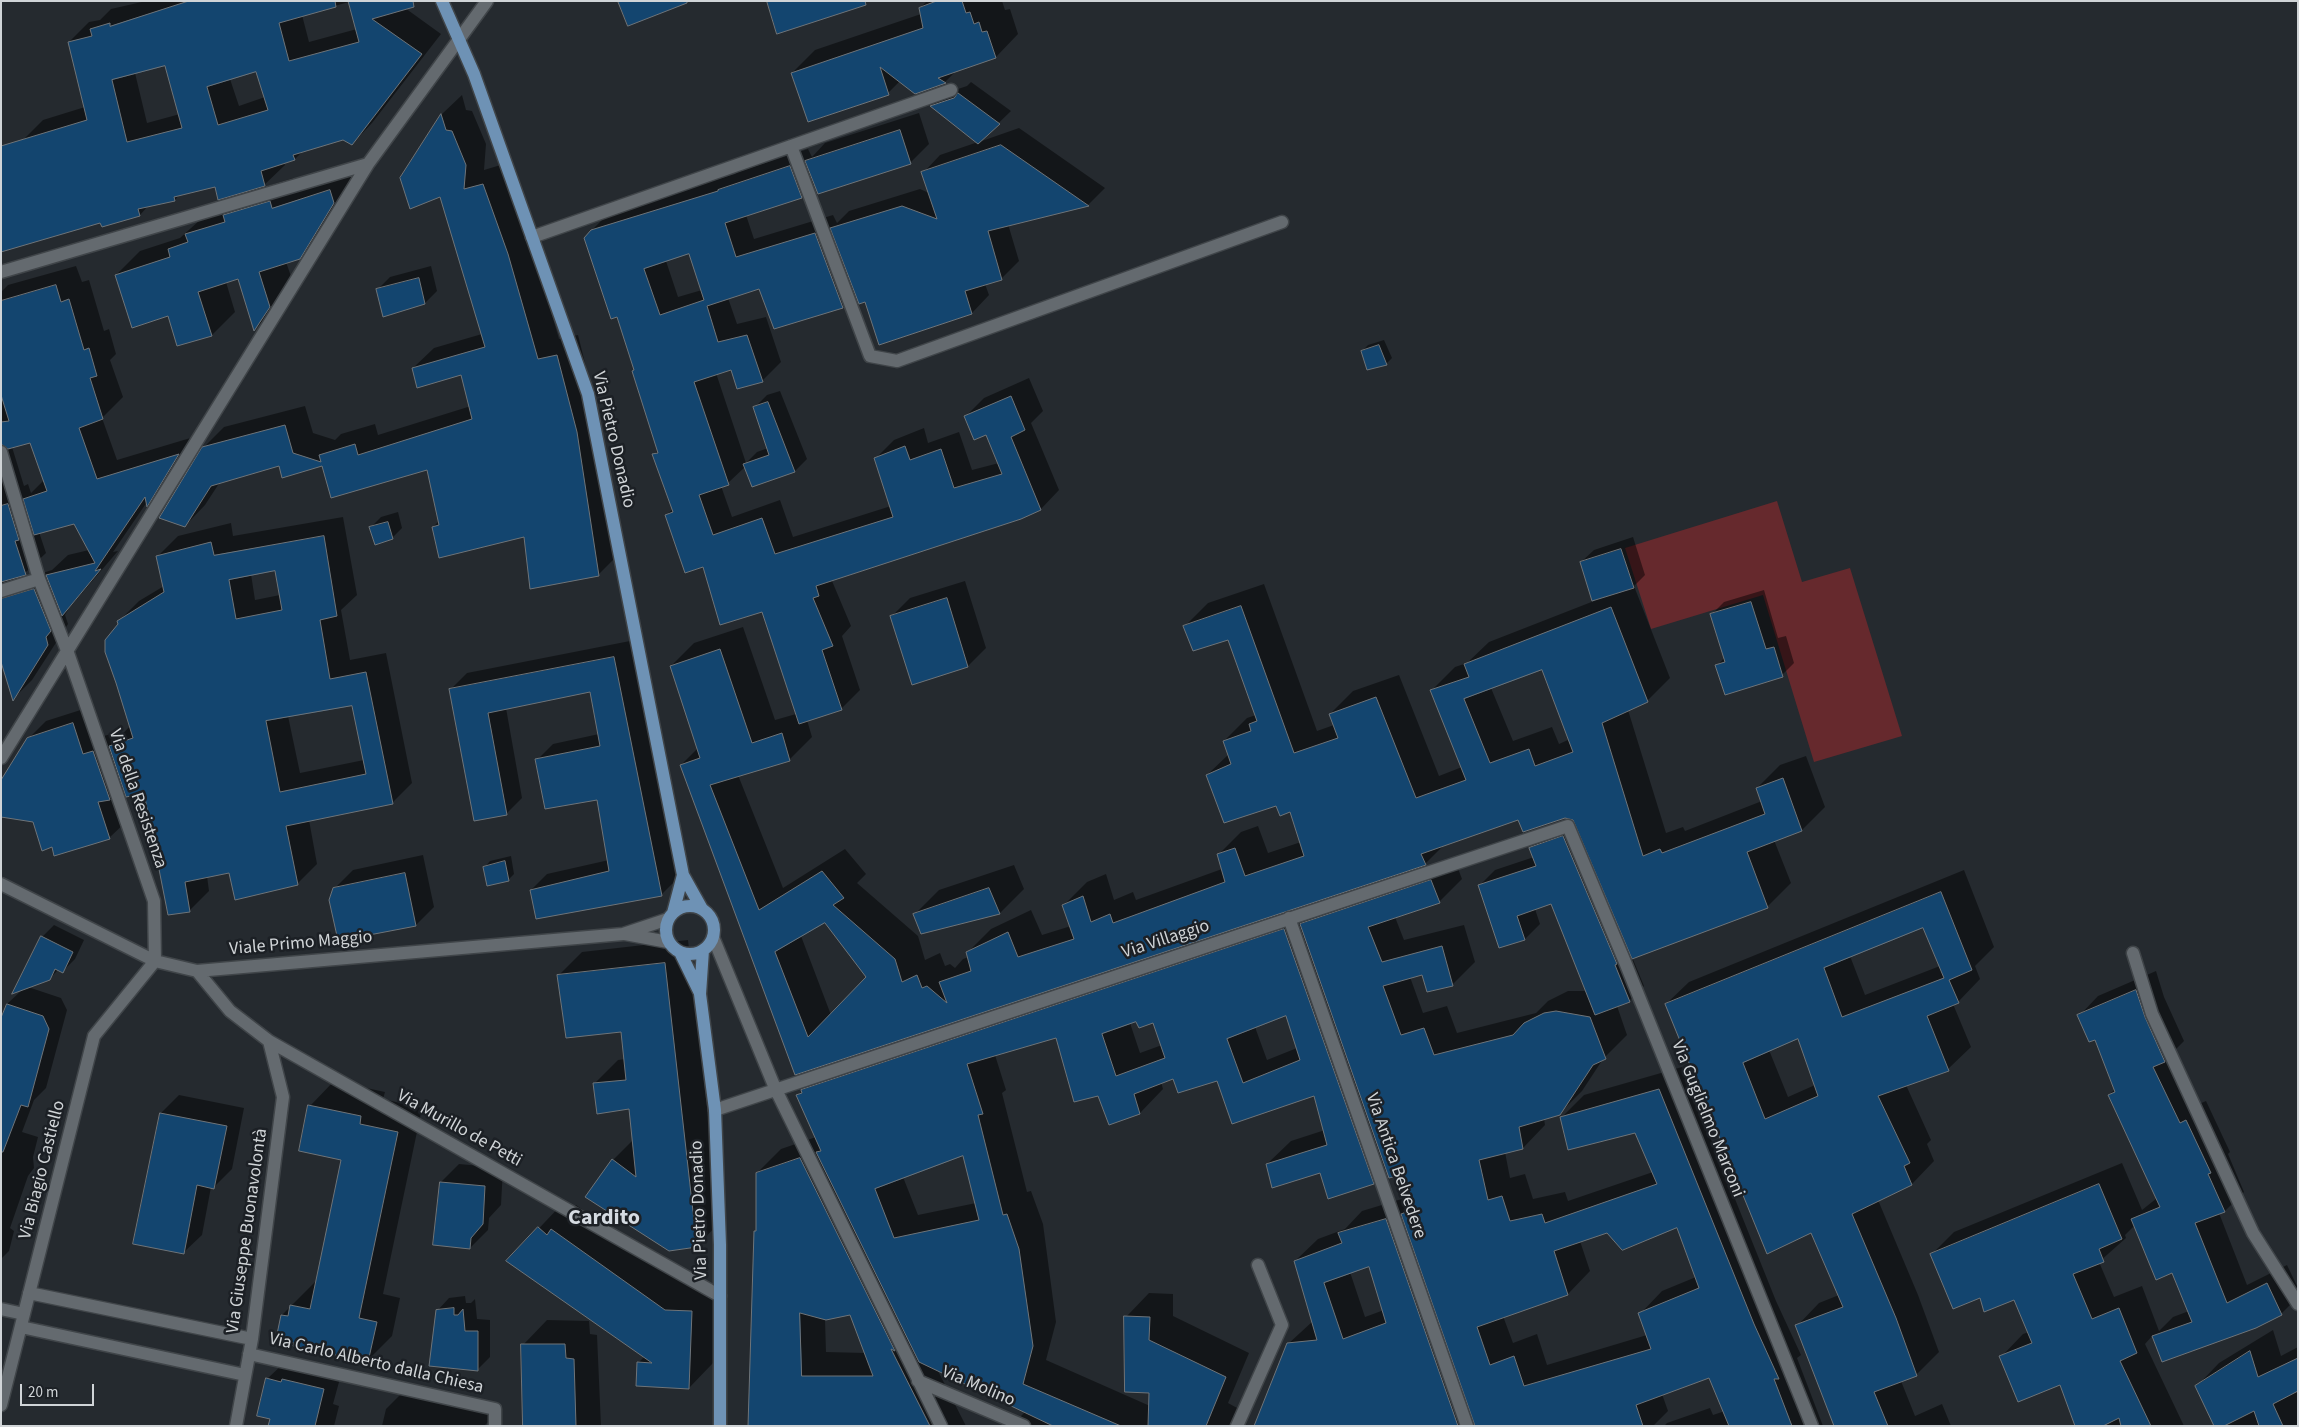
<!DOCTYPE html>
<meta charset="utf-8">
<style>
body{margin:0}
#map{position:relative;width:2299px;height:1427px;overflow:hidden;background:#252a2f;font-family:"Source Sans 3",sans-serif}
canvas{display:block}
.frame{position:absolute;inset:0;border:2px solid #d0d4d7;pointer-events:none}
.scale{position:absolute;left:20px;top:1384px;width:74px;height:22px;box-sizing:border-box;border:2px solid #d0d4d7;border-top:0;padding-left:6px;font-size:15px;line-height:18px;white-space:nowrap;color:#d0d4d7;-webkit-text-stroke:4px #1c2025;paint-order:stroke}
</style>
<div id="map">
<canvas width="2299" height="1427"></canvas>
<div class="frame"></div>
<div class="scale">20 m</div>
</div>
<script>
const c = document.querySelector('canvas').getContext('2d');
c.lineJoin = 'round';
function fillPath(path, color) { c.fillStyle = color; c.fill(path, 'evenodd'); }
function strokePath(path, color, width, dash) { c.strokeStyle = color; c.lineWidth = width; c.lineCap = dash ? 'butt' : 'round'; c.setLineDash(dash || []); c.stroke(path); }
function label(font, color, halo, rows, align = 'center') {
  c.font = font + ' "Source Sans 3",sans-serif'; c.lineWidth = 5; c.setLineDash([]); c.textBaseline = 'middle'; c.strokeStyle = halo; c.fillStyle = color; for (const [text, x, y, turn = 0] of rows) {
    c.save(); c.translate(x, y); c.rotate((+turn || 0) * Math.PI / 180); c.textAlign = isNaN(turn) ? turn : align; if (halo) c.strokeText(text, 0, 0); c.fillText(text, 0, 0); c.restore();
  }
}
fillPath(new Path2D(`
 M1777 501 1802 582 1850 568 1902 736 1814 762 1763 595 1651 629 1625 548Z`), '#66292d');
fillPath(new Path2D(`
 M146 1H415L405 8 441 34 372 123 352 144 343 139 303 151 295 159 284 163 285 165 261 188 293 178 295 185 354 167 357 179 323 234 299 258 286 262 293 282 278 306 255 329 239 278 226 282 235 312 212 335 178 344 169 314 116 275 140 251 180 238 211 210 237 202 251 189 215 186 180 194 175 200 148 206 140 215 101 221 23 140 43 120 85 107 69 42 89 22 100 20 111 9ZM349 2 357 29 309 42 302 15ZM166 65 180 114 147 123 135 73ZM257 70 265 97 239 106 230 79Z
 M927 1H1002L1005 10 1010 9 1018 34 996 57 957 70 945 82 915 93 900 81 888 93 792 73 815 50 921 14 920 8Z
 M971 82 1011 111 979 142 1019 128 1105 188 1088 205 1008 224 1019 261 1001 279 985 284 989 295 972 313 880 344 865 301 856 293 843 307 775 327 760 287 728 298 737 324 766 317 781 362 762 381 732 368 716 373 746 463 757 452 768 448 755 407 767 395 780 391 807 459 795 471 746 466 728 483 721 486 732 517 780 500 793 537 891 506 876 458 894 440 924 428 928 443 959 432 972 470 999 463 987 434 966 416 984 398 1029 378 1043 411 1031 423 1059 490 1041 509 1020 518 832 581 851 626 842 636 860 690 841 709 807 720 812 737 789 760 738 775 783 888 845 849 866 874 857 883 918 936 925 960 940 953 945 966 950 964 955 968 963 959 969 957 968 952 991 929 1031 910 1042 935 1071 926 1064 905 1087 882 1106 874 1114 900 1133 892 1136 900 1222 869 1218 855 1241 832 1258 826 1268 853 1301 842 1290 811 1207 775 1229 754 1224 741 1247 718 1256 715 1229 638 1185 626 1208 603 1264 584 1317 731 1334 725 1330 714 1353 691 1399 675 1439 776 1462 767 1432 690 1455 667 1467 663 1489 642 1594 601 1581 562 1594 550 1633 537 1645 575 1634 586 1670 678 1647 701 1628 710 1666 833 1683 827 1685 831 1762 801 1757 788 1780 765 1806 756 1825 807 1802 830 1774 840 1791 883 1768 906 1632 957 1644 986 1629 1001 1617 1006 1627 1035 1603 1059 1582 1091 1559 1114 1544 1119 1545 1125 1523 1148 1505 1152 1510 1178 1525 1174 1533 1199 1565 1192 1568 1201 1653 1172 1636 1132 1561 1118 1584 1095 1682 1067 1776 1301 1801 1355 1797 1358 1823 1426H1664L1667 1423 1710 1408 1713 1415 1725 1411 1710 1376 1662 1394 1668 1411 1653 1426H1255L1288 1344 1313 1321 1295 1261 1318 1239 1345 1229 1362 1211 1405 1198 1397 1174 1387 1169 1373 1183 1321 1172 1267 1164 1291 1141 1325 1130 1314 1094 1217 1079 1173 1078 1161 1082 1163 1089 1140 1113 1099 1094 1057 1037 995 1055 1006 1090 1002 1093 1027 1192 1031 1191 1043 1224 1056 1322 1046 1360 1150 1406V1391L1126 1317 1149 1293 1173 1294V1316L1249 1353 1228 1403 1239 1409 1232 1426H1004L1011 1421 1013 1424 1026 1411 937 1369 966 1426H749L755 1232 757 1229V1173L781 1149 816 1137 798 1095 826 1067 1454 858 1462 879 1439 902 1395 917 1404 940 1464 925 1475 962 1453 984 1423 974 1410 977 1423 1013 1447 1006 1457 1033 1536 1013 1548 1001 1568 991H1587L1552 903 1535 909 1540 924 1525 939 1500 947 1479 886 1495 870 1534 857 1530 848 1546 833 1575 823 1574 818 1565 817 1519 819 1444 845 1425 864 796 1073 681 765 698 748 671 666 694 643 743 627 775 720 796 714 762 610 704 565 666 515 673 509 654 455 658 450 635 369 591 231 610 212 735 174 738 172 808 149 812 157 825 143 919 113 929 144 910 163 815 184 801 197 746 215 754 239 833 215 837 223 849 211 920 189 929 193 923 173 940 155 978 142 932 106 943 94 967 86ZM690 253 702 290 678 297 666 261ZM1543 668 1570 739 1559 744 1552 727 1513 741 1491 688ZM826 921 868 977 831 1015 801 936ZM1287 1014 1297 1048 1267 1060 1255 1027ZM1136 1020 1154 1022 1162 1045 1140 1053 1130 1023ZM964 1154 976 1203 918 1215 903 1177ZM1678 1227 1696 1277 1662 1291 1640 1314 1647 1335 1547 1365 1537 1334 1513 1343 1503 1316 1568 1294 1590 1271 1580 1241 1607 1232ZM1370 1265 1384 1310 1365 1317 1350 1272ZM851 1313 866 1353 826 1352 825 1319Z
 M462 95 466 110 472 111 486 144 484 170 504 164 528 233 559 339 578 335 597 411 619 554 599 574 525 536 433 527 439 521 428 469 323 464 280 465 220 482 205 505 185 526 203 448 224 427 305 406 313 433 335 440 341 434 375 424 378 435 471 406 462 373 413 368 434 348 482 334 441 195 402 178 442 114Z
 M76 266 82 282 89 280 104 331 109 329 116 354 110 360 123 397 102 418 117 460 197 436 167 485 147 504V502L113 552 118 551 69 608 65 615 68 624 32 680 13 699 1 658V292L8 285ZM30 441 44 480 31 493 28 484 24 486 12 447ZM74 522 89 550 68 555 52 570 24 579 14 577 25 573 46 553 39 532Z
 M431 266 437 291 425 303 377 290 390 277Z
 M1384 340 1392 358 1386 364 1362 351 1368 345Z
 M398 512 402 528 392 538 371 527 381 517Z
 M343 517 357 595 341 610 350 660 386 653 412 783 392 803 309 820 317 864 297 884 230 872 207 876 209 891 189 911 145 792 124 785 117 791 127 821 109 838 28 739 46 721 90 707 100 737 111 734 114 743 130 726 118 622 139 601 164 586 158 556 178 536 231 523 233 536ZM276 570 280 595 255 600 251 574ZM353 705 364 760 300 773 288 716Z
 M965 581 986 648 968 666 892 616 910 598Z
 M1764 590 1778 638 1786 636 1794 663 1782 675 1717 666 1725 657 1712 614 1724 602Z
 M630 641 677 879 661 895 531 890 547 874 609 860 598 799 537 760 553 744 599 734 591 691 506 708 522 798 506 814 451 689 467 673Z
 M423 855 434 907 416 925 344 939 335 888 353 870Z
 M511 856 514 874 508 880 485 867 490 861Z
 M1014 865 1024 889 1000 913 922 933 915 914 939 890Z
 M1964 870 1994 947 1975 966 1980 979 1958 1002 1953 1004 1971 1047 1948 1069 1906 1085 1931 1140 1927 1144 1934 1161 1912 1184 1878 1200 1918 1295 1939 1352 1916 1375 1901 1381 1915 1416 1942 1404 1951 1426H1836L1797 1326 1819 1303 1839 1295 1812 1231 1666 1004 1689 982ZM1924 926 1940 966 1865 995 1850 956ZM1799 1037 1815 1085 1788 1097 1769 1050Z
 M54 925 84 940 75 959 63 971 59 969 49 979 28 987 61 998 67 1010 46 1088 34 1100 22 1132 38 1137 33 1157 34 1168 28 1176 10 1228 14 1231 9 1251 1 1259V1022L7 1004 23 989 42 937Z
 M688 940 720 1222 697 1246 669 1250 586 1196 613 1160 633 1140 630 1108 595 1083 618 1060 625 1059 622 1031 559 975 582 952Z
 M2156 971 2164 997 2184 1041 2174 1051 2199 1104 2206 1101 2230 1152 2228 1154 2244 1192 2225 1211 2219 1213 2247 1285 2287 1265 2298 1288V1297L2281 1314 2163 1361 2153 1335 2145 1344 2184 1426H2077L2061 1383 2001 1357 2023 1334 2029 1332 2015 1298 1980 1296 1932 1254 1954 1232 2122 1163 2142 1210 2157 1198 2109 1095 2115 1089 2095 1038 2079 1016 2098 996ZM2135 1225 2173 1272 2189 1311 2173 1317 2159 1331 2142 1286 2114 1297 2099 1262 2126 1238 2125 1235Z
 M334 1081 385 1092 383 1099 422 1108 383 1294 400 1298 392 1336 368 1360 295 1342 282 1315 316 1281 343 1159 310 1106Z
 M179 1095 244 1108 232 1169 214 1187H211L202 1235 183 1253 161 1113Z
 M459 1164 503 1168 501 1205 489 1218 488 1230 470 1248 441 1182Z
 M563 1203 571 1210 576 1205 690 1286 716 1287 713 1363 689 1388 638 1363 645 1356 508 1261Z
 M465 1296 466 1303H471L475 1299 477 1319 490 1320V1357L478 1369 437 1311 449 1298Z
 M547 1320 589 1321 590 1334 597 1335 601 1426H524L523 1345Z
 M2273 1330 2281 1356 2298 1347V1426H2213L2215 1424 2197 1386 2219 1363Z
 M286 1361 342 1371 333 1404 339 1406 334 1426H269L271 1418 267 1379Z
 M408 1387 477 1401 481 1399 489 1403 494 1416 484 1426H382L386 1409Z`), '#0007');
const building = new Path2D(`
 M189 1H335L336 7 279 23 289 61 359 42 348 1H413L414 7 372 19 422 54 352 145 343 140 293 155 295 160 261 171 265 186 218 200 215 187 174 197 175 201 138 209 140 216 102 227 100 223 1 252V146L87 120 68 42 92 36 90 29 110 23V26ZM165 66 182 128 127 142 112 80ZM256 72 268 110 218 125 207 87Z
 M618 1H687V3L628 26Z
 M767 1H865L866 5 777 34Z
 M937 1H962L966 13 970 12 974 24 979 22 982 32 987 31 996 58 938 78 946 83 915 94 880 67 889 95 808 122 791 73 923 28 919 8Z
 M958 93 1000 124 978 144 930 106 954 98Z
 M441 114 446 130 452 131 466 165 464 189 483 184 508 254 538 359 557 355 577 432 599 576 530 589 524 537 439 558 432 527 439 525 427 470 331 498 322 466 282 478 279 466 211 486 185 527 159 518 202 447 285 425 293 453 321 462 319 455 355 444 358 455 472 419 461 375 417 388 412 368 485 347 440 197 410 209 400 178Z
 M900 130 911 164 818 194 805 161Z
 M1001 145 1089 206 988 231 1002 280 965 291 972 314 879 345 865 302 859 304 830 228 902 206 937 219 921 172Z
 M790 166 802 198 725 223 736 257 815 233 843 308 774 329 759 289 707 306 718 342 747 335 763 382 737 389 731 370 694 382 729 485 699 495 713 535 762 518 775 554 893 517 874 458 905 446 910 460 941 449 954 488 1002 474 986 435 974 440 964 416 1011 396 1025 430 1011 437 1041 510 1021 519 816 586 819 596 813 598 833 646 822 650 842 710 799 724 762 612 720 625 703 567 685 573 665 515 673 512 652 454 658 453 632 371 634 370 617 317 611 319 584 238 591 230 718 191V190ZM689 254 704 300 660 315 644 269Z
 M330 190 334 203 300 259 259 272 270 307 254 331 238 279 198 292 212 336 177 346 168 316 132 328 115 275 170 257 168 249 188 242 185 234 225 222 223 215 270 201 272 208Z
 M419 278 425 304 383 317 376 289Z
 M56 285 61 302 69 299 84 350 89 348 97 376 90 378 103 419 79 428 97 479 179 454 147 507 145 497 95 571 101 569 62 616 46 575 95 563 74 524 34 535 23 499 47 491 30 443 8 449 1 444V422L9 421 1 395V301Z
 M1379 345 1387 365 1367 370 1361 351Z
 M768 402 795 472 752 487 743 464 769 455 753 407Z
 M8 504 19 540 15 541 26 575 1 582V506Z
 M388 522 393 539 375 545 369 527Z
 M324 536 337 616 320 620 330 679 366 672 393 804 286 826 298 885 235 900 229 873 185 882 190 912 168 915 144 793 126 797 109 746 133 738 116 683 105 652V640L118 624 117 621 164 592 156 556 211 542 214 555ZM275 571 282 610 236 619 229 580ZM352 706 366 774 280 792 266 721Z
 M1621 549 1634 588 1592 601 1580 562Z
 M34 589 51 631 46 637 48 645 13 701 1 662V599Z
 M947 598 968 667 912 685 890 616Z
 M1751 602 1766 649 1774 647 1783 677 1725 695 1715 665 1725 662 1710 614Z
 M1241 606 1294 753 1338 738 1329 714 1376 697 1416 798 1466 780 1430 690 1469 677 1464 664 1611 607 1648 702 1602 723 1643 856 1660 849 1662 853 1765 814 1756 788 1783 778 1802 831 1747 852 1768 908 1632 959 1573 820 1565 818 1523 832 1518 820 1421 854 1426 865 795 1075 680 765 700 758 670 666 720 649 752 743 782 733 790 761 710 785 759 910 822 871 844 898 833 905 895 959 902 982 917 975 922 988 927 986 947 1003 939 982 971 971 966 952 1008 932 1018 957 1074 939 1062 905 1083 896 1091 922 1110 914 1113 923 1225 882 1217 854 1235 848 1245 876 1304 856 1290 812 1280 816 1276 806 1224 823 1206 775 1231 764 1223 741 1251 731 1249 724 1257 721 1228 640 1193 651 1183 626ZM1542 670 1573 752 1535 766 1529 749 1490 763 1464 699ZM825 923 866 977 808 1037 775 952Z
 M614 657 662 896 536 919 530 890 609 871 597 800 545 809 535 759 600 746 590 692 488 713 507 815 474 821 449 689Z
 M73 723 83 754 93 751 110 800 98 802 110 839 54 856 52 847 42 851 33 822 1 817V780L27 738Z
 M1563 836 1617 964 1615 965 1630 1002 1595 1015 1551 904 1517 916 1525 940 1499 948 1478 885 1536 866 1529 848Z
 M505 861 509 881 487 886 483 867Z
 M405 873 416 926 343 940 342 936H337L329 900 333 888Z
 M1431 880 1440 903 1368 927 1382 962 1442 946 1453 986 1427 992 1422 975 1383 986 1401 1035 1424 1028 1434 1055 1513 1035 1524 1023 1544 1013 1556 1011 1590 1017 1606 1059 1593 1065 1560 1115 1519 1127 1523 1149 1479 1160 1488 1200 1502 1196 1510 1221 1542 1214 1545 1223 1657 1184 1635 1133 1568 1150 1560 1117 1659 1089 1754 1324 1779 1379H1774L1792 1426H1729L1709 1378 1636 1405 1643 1426H1475L1401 1214 1409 1211 1397 1176 1389 1178 1300 924ZM1677 1228 1699 1288 1638 1313 1651 1349 1524 1386 1514 1356 1490 1365 1477 1327 1568 1295 1554 1251 1607 1233 1622 1250Z
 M989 888 1000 914 921 934 913 914Z
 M1941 892 1972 970 1949 980 1959 1003 1927 1016 1949 1071 1878 1096 1910 1163 1904 1166 1912 1185 1852 1214 1896 1318 1917 1376 1874 1392 1888 1426H1834L1795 1325 1843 1307 1811 1233 1767 1254 1665 1004ZM1923 928 1944 978 1842 1017 1824 968ZM1798 1039 1818 1096 1765 1119 1743 1063Z
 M1284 929 1374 1184 1328 1199 1320 1173 1272 1188 1266 1164 1327 1145 1314 1096 1232 1124 1217 1081 1178 1093 1173 1079 1134 1094 1140 1114 1109 1125 1098 1096 1074 1102 1056 1038 967 1064 983 1114 978 1115 1003 1215 1007 1214 1019 1249 1033 1346 1023 1384 1121 1426H1053L919 1362 816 1152 821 1151 796 1095 802 1093 801 1090ZM1286 1016 1300 1060 1243 1083 1227 1039ZM1136 1022 1139 1028 1153 1023 1165 1058 1116 1076 1102 1034ZM963 1156 979 1220 894 1238 875 1189Z
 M41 936 73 952 63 973 55 969 50 980 12 994Z
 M665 963 697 1247 669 1251 585 1197 612 1159 636 1177 629 1109 597 1114 593 1083 626 1080 621 1032 566 1038 557 975Z
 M2136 990 2145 1017 2165 1062 2153 1067 2180 1123 2186 1120 2211 1173 2208 1174 2225 1212 2195 1223 2227 1303 2267 1283 2282 1315 2256 1328 2162 1362 2152 1336 2192 1322 2172 1273 2156 1280 2131 1219 2160 1207 2108 1095 2115 1092 2095 1040 2089 1042 2077 1015Z
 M7 1004 43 1016 49 1029 28 1107 21 1105 3 1152H1V1018Z
 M308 1105 361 1116 360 1124 398 1132 359 1318 377 1322 368 1362 293 1346 294 1343 276 1339 281 1315 288 1316 290 1305 310 1309 341 1160 299 1151Z
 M160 1113 227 1126 214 1189 197 1185 184 1254 133 1244Z
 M800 1158 895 1351 891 1349 930 1426H748L754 1231H756V1173ZM800 1313 826 1320 850 1315 873 1376H802Z
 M440 1182 485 1186 483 1224 471 1238 470 1249 433 1245Z
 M2099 1184 2122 1239 2099 1249 2104 1262 2073 1274 2092 1319 2119 1308 2137 1353 2120 1361 2151 1426H2121L2119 1418 2103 1426H2075L2060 1385 2018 1402 1999 1356 2032 1343 2014 1300 1984 1312 1980 1298 1953 1309 1930 1254Z
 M1386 1219 1458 1426H1254L1287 1343 1317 1340 1294 1261 1342 1243 1338 1233ZM1369 1267 1386 1323 1343 1339 1324 1283Z
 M538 1227 547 1235 551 1229 665 1310 692 1311 689 1389 636 1386 637 1362 652 1363 506 1261Z
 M454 1308V1315H458L463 1309 465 1331H478V1371L429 1366 436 1310Z
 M1124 1316 1150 1317 1149 1340 1226 1377 1206 1426H1148L1149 1393 1125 1392Z
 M521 1344H565L566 1358 574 1359 576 1426H523Z
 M2250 1351 2258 1377 2298 1358V1391L2273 1404 2283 1426H2259L2254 1411 2224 1426H2214L2195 1386Z
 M266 1378 281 1382 282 1379 324 1389 315 1426H268L270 1419 257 1416Z`);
fillPath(building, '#13456f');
strokePath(building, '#6e7479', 1);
const minor = new Path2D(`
 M791 146 870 356 897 361 1282 222
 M532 237 951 90
 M1 272 368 164
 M1 452 39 579 68 653 154 901 155 961 94 1036 1 1405
 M1 591 39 579
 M1 758 368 164 487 1
 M1 884 155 961 197 971 623 934 668 919
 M1289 918 1467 1426
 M625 934 668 942
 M713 937 775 1088 941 1426
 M2133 953 2152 1014 2253 1233 2298 1304
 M197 971 230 1011 269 1041 720 1296
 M715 1110 1568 826 1625 962 1812 1426
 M29 1293 252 1339
 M1 1309 24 1314
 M21 1327 245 1375
 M249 1354 495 1409V1426
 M918 1381 1024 1426
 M236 1426 252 1339 283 1097 269 1041
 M1237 1426 1282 1325 1258 1265`);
const major = new Path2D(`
 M442 1 474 74 588 394 683 875 702 909
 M666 930a24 24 0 1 1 48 0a24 24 0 1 1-48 0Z
 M673 913 683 875
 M703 950 700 994 715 1110 720 1245V1426
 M680 952 699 991`);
strokePath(minor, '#404549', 15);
strokePath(major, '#404549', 15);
strokePath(minor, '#646a6f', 12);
strokePath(major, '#6e92b5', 12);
label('18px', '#d0d4d7', '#1c2025', [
 ["Via Pietro Donadio",613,440,77],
 ["Via della Resistenza",137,799,71],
 ["Via Villaggio",1166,940,-18],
 ["Viale Primo Maggio",301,944,-5],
 ["Via Guglielmo Marconi",1707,1119,68],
 ["Via Murillo de Petti",459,1129,29],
 ["Via Antica Belvedere",1395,1166,71],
 ["Via Biagio Castiello",43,1170,-76],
 ["Via Pietro Donadio",700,1210,-92],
 ["Via Giuseppe Buonavolontà",248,1231,-82],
 ["Via Carlo Alberto dalla Chiesa",376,1364,13],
 ["Via Molino",978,1387,23]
]);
label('bold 22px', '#d5dbe2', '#1c2025', [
 ["Cardito",604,1219]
]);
</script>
